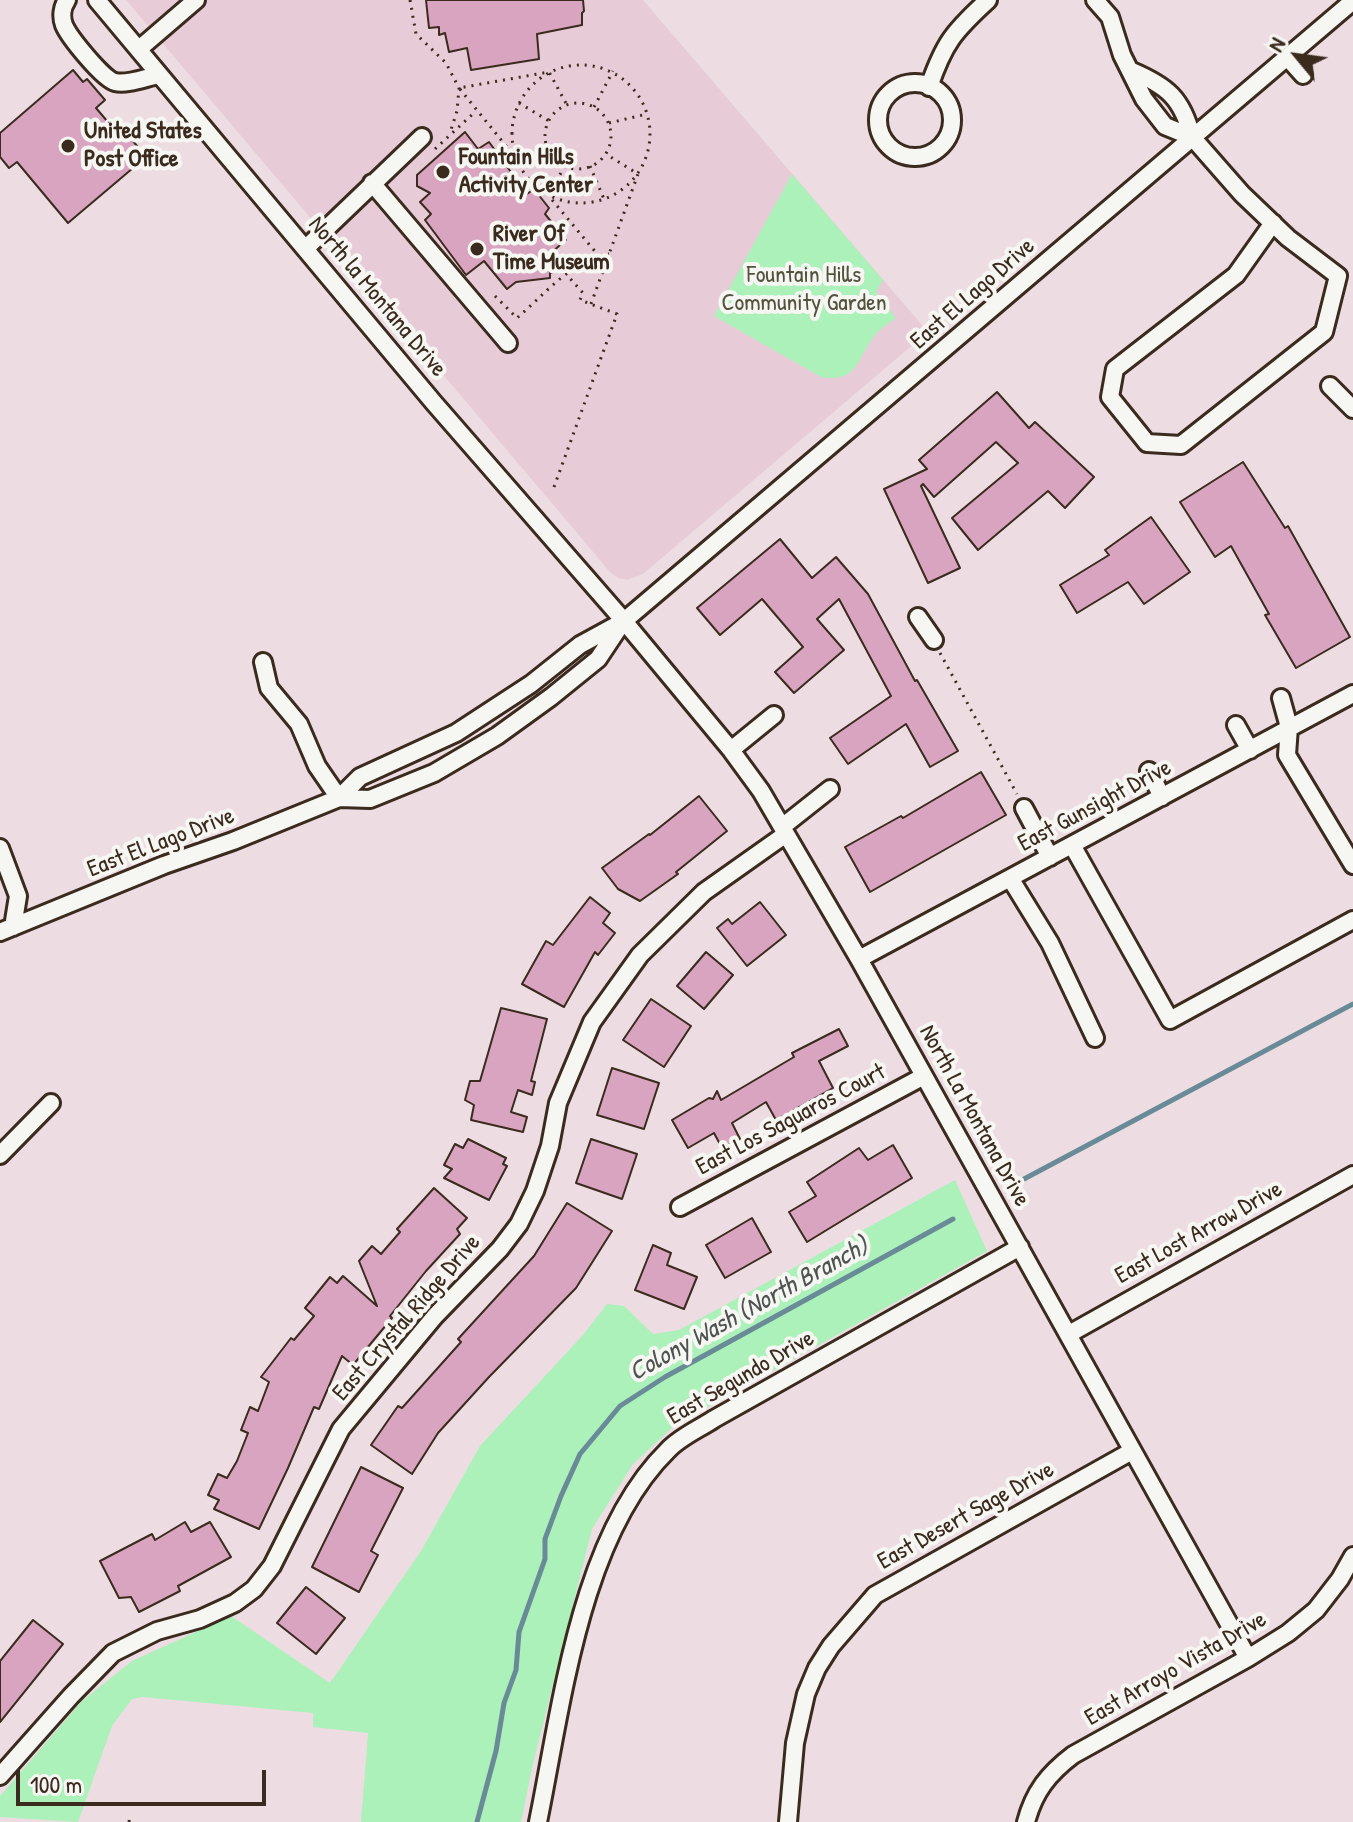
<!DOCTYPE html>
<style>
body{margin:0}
#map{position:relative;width:1353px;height:1822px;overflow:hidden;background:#eddde3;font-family:"Patrick Hand",sans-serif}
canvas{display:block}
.north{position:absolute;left:1257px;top:16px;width:80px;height:80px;-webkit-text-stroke:6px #f6f6f2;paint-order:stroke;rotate:299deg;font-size:22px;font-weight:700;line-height:32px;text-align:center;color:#3b2a1e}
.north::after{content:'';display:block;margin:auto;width:28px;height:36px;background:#3b2a1e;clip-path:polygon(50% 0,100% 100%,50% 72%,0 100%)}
.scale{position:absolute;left:16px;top:1770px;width:250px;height:36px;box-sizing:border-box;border:4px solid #3b2a1e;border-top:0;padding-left:10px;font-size:24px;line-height:28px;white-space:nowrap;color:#3b2a1e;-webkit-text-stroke:6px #f6f6f2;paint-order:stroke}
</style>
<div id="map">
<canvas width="1353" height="1822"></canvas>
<div class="north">N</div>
<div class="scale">100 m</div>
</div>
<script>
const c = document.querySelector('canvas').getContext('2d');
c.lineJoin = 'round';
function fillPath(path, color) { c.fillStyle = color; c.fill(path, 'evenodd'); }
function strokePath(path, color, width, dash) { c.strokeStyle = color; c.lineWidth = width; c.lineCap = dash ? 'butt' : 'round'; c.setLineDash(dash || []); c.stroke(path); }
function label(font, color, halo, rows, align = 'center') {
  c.font = font + ' "Patrick Hand",sans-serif'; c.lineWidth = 8; c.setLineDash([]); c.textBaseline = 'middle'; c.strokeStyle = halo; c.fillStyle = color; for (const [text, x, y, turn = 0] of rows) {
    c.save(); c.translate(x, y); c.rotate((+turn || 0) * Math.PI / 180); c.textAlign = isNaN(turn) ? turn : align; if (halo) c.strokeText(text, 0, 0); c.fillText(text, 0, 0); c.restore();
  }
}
fillPath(new Path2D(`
 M126 0H643L928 332 643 574 627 580 618 578 610 572Z`), '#e7ccd8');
fillPath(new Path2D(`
 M792 174 883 280 876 292 896 318C889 323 881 328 876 334 857 356 859 384 821 377L714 316Z
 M955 1180 987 1251 674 1426 633 1464 592 1529 533 1764 521 1822H361L368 1733 313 1727V1713L143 1697 132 1699 112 1726 78 1822 0 1817V1796L81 1702 132 1661 231 1616 330 1683 421 1551 480 1446 583 1335 607 1304 624 1306 653 1334 679 1330Z`), '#acf0ba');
strokePath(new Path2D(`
 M1024 1179 1353 1004
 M477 1822 496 1751 504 1703 516 1670 519 1632 545 1559V1539L561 1496 580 1454 620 1406 665 1377 953 1219`), '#698b97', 5);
const building = new Path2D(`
 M426 0H583L584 11 582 13V25L537 34 539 59 471 70 467 48 449 52 445 33 439 35V27L429 28Z
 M73 70 83 82 87 79 105 100 96 108 119 135 124 130 146 157 68 223 17 162 9 168 0 157V133Z
 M465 132 478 149 489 142 527 194 534 189 549 208 545 214 566 240 552 252 554 272 550 273V278L516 282 507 289 484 261 466 275 425 220 431 214 420 202 430 193 417 186V175Z
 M997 392 1029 428 1035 422 1094 477 1065 508 1048 491 978 550 952 518 1018 463 996 442 934 497 923 484 921 486 960 568 928 583 884 489 927 469 919 460Z
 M1243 462 1285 528 1288 526 1350 637 1296 668 1265 615 1269 614 1231 546 1215 557 1180 502Z
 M1151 517 1190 572 1144 604 1128 582 1077 613 1060 585 1109 555 1105 550Z
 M780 539 812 578 836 557 868 594 915 681 917 680 958 751 930 767 906 724 848 764 830 738 891 696 839 599 817 619 844 650 794 693 775 672 803 647 762 599 720 635 697 608Z
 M981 772 1006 815 870 892 845 847 901 816 903 818Z
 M699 796 727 831 676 872 678 874 640 901 618 889 602 868 649 834 650 835Z
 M590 897 610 913 603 923 615 933 598 955 595 952 564 1007 522 984 546 941 553 945Z
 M760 902 786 935 747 966 717 928 728 919 732 924Z
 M706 952 733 975 704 1009 677 986Z
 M651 999 691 1026 664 1067 623 1040Z
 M501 1008 547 1019 531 1081 535 1082 532 1095 518 1090 511 1112 527 1117 523 1132 471 1120 474 1105 465 1100 470 1081H480Z
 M839 1029 848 1046 819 1061 833 1088 776 1120 766 1102 732 1123 740 1139 722 1148 714 1133 688 1148 672 1120 709 1098 713 1099 717 1091 721 1100 794 1057 792 1053Z
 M612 1068 659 1083 644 1129 597 1115Z
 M468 1139 506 1158 503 1164 507 1166 489 1200 444 1178 452 1169 444 1165 455 1144 463 1148Z
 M591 1139 637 1154 622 1199 576 1183Z
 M893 1145 912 1178 807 1242 789 1212 816 1196 807 1182 859 1148 868 1160Z
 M434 1188 467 1218 457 1229 460 1234 426 1271 390 1316 392 1318 353 1365 342 1356 319 1409 314 1407 288 1468 259 1529 214 1509 219 1500 208 1495 218 1474 227 1478 237 1461 248 1433 241 1430 250 1407 258 1411 269 1382 261 1377 291 1338 294 1340 314 1316 305 1308 330 1277 337 1283 343 1276 377 1306 359 1261 372 1246 381 1254 400 1232 397 1229Z
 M567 1203 612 1231 576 1288 489 1377 438 1433 412 1474 371 1445 398 1406 402 1408 461 1342 458 1339 534 1256Z
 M752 1218 771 1252 725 1278 706 1245Z
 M653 1245 671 1253 667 1265 697 1277 684 1309 635 1290Z
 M361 1467 403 1488 371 1551 378 1555 359 1592 312 1567Z
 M185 1522 191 1532 210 1522 231 1557 178 1586 180 1591 139 1612 131 1597 119 1598 100 1561 152 1534 155 1540Z
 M306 1587 345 1618 316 1654 277 1623Z
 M33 1620 63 1644 0 1722V1661Z`);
fillPath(building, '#d8a4bf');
strokePath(building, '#3b2a1e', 2);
const minor = new Path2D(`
 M67 0C62 7 61 17 64 25 69 37 103 79 115 82 127 85 147 77 159 75
 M97 0 434 403 624 621 731 750 761 791 859 959 1248 1658
 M1095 0 1110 17 1122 55 1144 99 1165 126 1192 137 1242 194 1288 238 1338 276 1324 332 1181 445 1147 443 1110 397 1115 369 1236 275 1273 223
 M139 49 196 0
 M1287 57 1303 75
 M1132 71C1167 86 1182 98 1192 137
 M878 120a37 37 0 1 1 74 0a37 37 0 1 1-74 0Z
 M929 87C944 43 954 31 988 0
 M372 183 508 343
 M305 249 422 137
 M1330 386 1353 409
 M918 617 934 640
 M263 662 269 688 299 724 317 766 339 798
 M1281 698 1289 727 1287 755 1353 865
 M1236 725 1250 750
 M731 750 774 715
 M1149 771 1162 797
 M339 798 360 777 456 733 531 684 580 645 624 621 1353 1
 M1024 808 1050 857
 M782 827 830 789
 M1072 845 1170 1020 1353 920
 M0 848 18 896 13 927
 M1010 878 1050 943 1095 1038
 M0 932 164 865 233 841 339 798 370 799 434 773 497 736 551 697 598 659 620 626
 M859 959 1353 694
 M0 1155 51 1103
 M680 1207 924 1076
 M1069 1334 1353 1175
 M0 1776 71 1696 113 1653 157 1631 200 1619 235 1603 254 1589 272 1566 341 1429 435 1316 500 1249 519 1224 535 1191 550 1146 558 1103 592 1022 640 955 704 892 786 834
 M538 1822C562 1705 580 1536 668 1450 680 1437 699 1429 714 1419L1020 1247
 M788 1822 795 1743 806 1694 817 1668 831 1646 875 1595 1132 1451
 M1026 1822C1034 1792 1048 1774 1073 1755L1248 1658 1288 1633 1316 1610 1340 1579 1353 1556`);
strokePath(minor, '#3b2a1e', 22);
strokePath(new Path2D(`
 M410 0 416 34 446 63 459 88 457 111 450 133
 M512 134a69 69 0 1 1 138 0a69 69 0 1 1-138 0Z
 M519 103 549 121
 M545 136a33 33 0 1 1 66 0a33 33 0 1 1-66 0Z
 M594 107 613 71
 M609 123 647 114
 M548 147 515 157 459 88 549 72 567 105
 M435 149 476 111
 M565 166 548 195 598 255
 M590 166 604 199
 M495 296 517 318C543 296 574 258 609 254
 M591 304 638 174 606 154
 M554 487 617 314 580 300 583 293 567 275
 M940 653 1017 794
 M129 1822 130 1815`), '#3b2a1e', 3, [2, 6]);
strokePath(minor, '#f6f6f2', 16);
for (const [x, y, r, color] of [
 [68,146,8,"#3b2a1e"],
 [443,172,8,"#3b2a1e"],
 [477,249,8,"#3b2a1e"]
]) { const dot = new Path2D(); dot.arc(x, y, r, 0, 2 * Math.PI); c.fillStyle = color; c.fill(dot); strokePath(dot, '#f6f6f2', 3); }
label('bold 24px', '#3b2a1e', '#f6f6f2', [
 ["United States",84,132],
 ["Post Office",84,160],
 ["Fountain Hills",459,158],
 ["Activity Center",459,186],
 ["River Of",493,235],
 ["Time Museum",493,263]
], 'left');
label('24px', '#52523d', '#f6f6f2', [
 ["Fountain Hills",804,276],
 ["Community Garden",804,304]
]);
label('24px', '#3b2a1e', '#f6f6f2', [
 ["East El Lago Drive",973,294,-41],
 ["North la Montana Drive",377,297,50],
 ["East Gunsight Drive",1095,806,-28],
 ["East El Lago Drive",161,843,-21],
 ["North La Montana Drive",974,1116,61],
 ["East Los Saguaros Court",791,1120,-28],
 ["East Lost Arrow Drive",1199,1233,-29],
 ["East Crystal Ridge Drive",407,1318,-49],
 ["East Segundo Drive",741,1378,-30],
 ["East Desert Sage Drive",966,1516,-29],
 ["East Arroyo Vista Drive",1176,1669,-30]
]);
label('italic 26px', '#4e5250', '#f6f6f2', [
 ["Colony Wash (North Branch)",749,1310,-29]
]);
</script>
